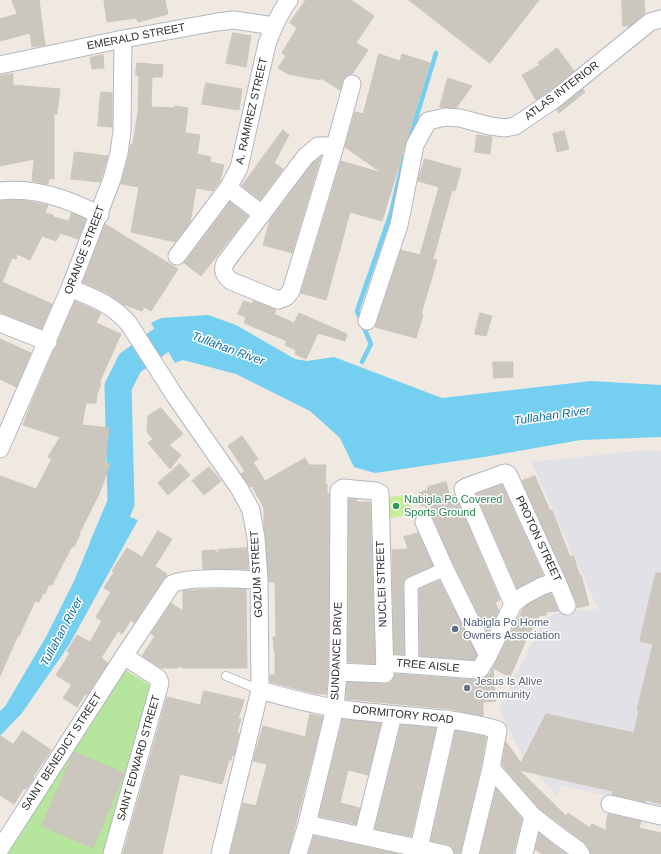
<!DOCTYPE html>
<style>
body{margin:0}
canvas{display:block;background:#efe9e1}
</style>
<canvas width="661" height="854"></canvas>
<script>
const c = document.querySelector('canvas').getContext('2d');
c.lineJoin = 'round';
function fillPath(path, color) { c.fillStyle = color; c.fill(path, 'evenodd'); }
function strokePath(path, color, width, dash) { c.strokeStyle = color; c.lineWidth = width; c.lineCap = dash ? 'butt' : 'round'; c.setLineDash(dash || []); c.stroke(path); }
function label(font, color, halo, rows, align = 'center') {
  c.font = font + ' Helvetica,sans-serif'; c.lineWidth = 3; c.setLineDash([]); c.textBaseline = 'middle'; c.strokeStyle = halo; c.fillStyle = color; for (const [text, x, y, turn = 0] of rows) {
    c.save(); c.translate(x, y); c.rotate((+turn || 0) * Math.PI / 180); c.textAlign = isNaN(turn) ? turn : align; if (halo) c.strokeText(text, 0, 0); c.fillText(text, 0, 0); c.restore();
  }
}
fillPath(new Path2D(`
 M646 450 661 451V808L561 785 557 796 523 758 499 708 545 618 567 609 599 611 531 462Z`), '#e3e1e8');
fillPath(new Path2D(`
 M124 669 150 685 105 854H6Z`), '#b6e59e');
fillPath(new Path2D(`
 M406 495 413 514 382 520V498Z`), '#c9ec9a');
fillPath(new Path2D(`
 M208 315 236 325 295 359 307 361 334 357 442 398 591 381 661 385V437L581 440 484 457 375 473 354 467 340 438 310 411 236 374 183 360 175 363 151 323 161 318Z
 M105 507 138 520 69 645 22 713 0 736V711L6 705 47 635 74 581Z`), '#75cff0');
strokePath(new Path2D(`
 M409 141 436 53
 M362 362 371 344 357 311 391 213 404 157`), '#75cff0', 4.5);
strokePath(new Path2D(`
 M103 546 121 503 118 387 130 363 171 333 182 332 195 337`), '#75cff0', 27);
const building = new Path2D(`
 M12 0H39L45 45 32 47 30 33 0 41V19L17 14Z
 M111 0H165L168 14 138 22 136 18 107 22 104 1Z
 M306 0H351L374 16 356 43 368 50 352 74 345 77 340 90 321 78 320 80 288 74 278 68 286 56 282 53 297 28 290 23Z
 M409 0H539L490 63Z
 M622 0H644L645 13 630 26H623Z
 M233 33 251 36 246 67 226 63Z
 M557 48 574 71 549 91 536 100 522 75 540 65 538 63Z
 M379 54 400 61 402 54 430 63 382 221 350 212 326 300 301 293 341 161 382 173 345 147 355 112 363 114Z
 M103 55 104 68 92 69 90 58Z
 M137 63 163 65 162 77H152L151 107 175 108V106L188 108 185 133 200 135 197 154 211 157 210 162 224 165 220 181 213 191 196 188 190 223 175 242 131 232 139 187 121 184 128 158 131 144H133L139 105H138L139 76 136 75Z
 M13 74V85L60 89 57 114H54V179L49 178 48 184 32 181 34 159 0 166V76Z
 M448 78 472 86 456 108 440 107Z
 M206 83 242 89 239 110 202 104Z
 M583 89 585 92 559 113 557 110Z
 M101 92 112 93V127L98 126Z
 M283 130 289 135 274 163 283 169 260 200 242 186Z
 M564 131 569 149 557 152 553 134Z
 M477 135 492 137 490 154 475 152Z
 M75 152 108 156 100 182 71 179Z
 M321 156 292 253 263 245 270 220 312 164Z
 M425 159 461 169 455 191 452 190 433 259 437 260 421 314 423 315 416 338 375 327 401 250 420 255 439 187 418 181Z
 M14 200 26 201 48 205 45 213 53 215V217L69 221 71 213 86 219 78 239 60 233 56 241 42 236 30 260 17 254 16 259 12 258 2 282 52 304 41 329 0 312V201Z
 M230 202 248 216 201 276 184 263Z
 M105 224 178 269 151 311 144 307 142 311 122 304 107 293 83 282Z
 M75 301 101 313 96 323 121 334 99 383H101L97 395 96 403H86L82 425 109 428 105 462 110 464 100 492 79 534H80L74 547 72 546 52 585 49 584 45 594 43 593 39 602 35 601 19 636 18 635 0 676V476L36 489 52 459 48 457 60 437 23 425 31 404 54 350 57 346 58 341Z
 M244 301 252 304 253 301 276 309 274 314 294 323 299 313 347 334 345 341 318 333 306 359 295 354 296 350 285 345 287 341 244 323 246 317 238 314Z
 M480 313 492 316 486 336 475 334Z
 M0 339 31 353 16 387 0 379Z
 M493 362H513V377L494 378Z
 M161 408 183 434 169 445 181 455 170 469 148 443 153 439 147 432 148 416Z
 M242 436 258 459 253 462 265 481 305 458 309 465H326L325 484H327V494H329L328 672 326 694H317L270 682V675H275V651H274L273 637H276L275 582H269L264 527V508L252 486 250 487 241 474 245 471 228 446Z
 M180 464 190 475 168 495 158 483Z
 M209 467 221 481 204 495 192 481Z
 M535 476 550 511 552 510 570 557 573 555 580 576 581 575 589 605 577 608 576 602 566 577 522 481Z
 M446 482 450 496 455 495 500 600 495 602 499 611 488 633 454 565 433 518 427 513 425 505 421 506 418 493 428 490V487Z
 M502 485 543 575 517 588 476 494Z
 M349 499H357V502H370L375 664 348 662Z
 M158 531 172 539 155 566 167 574 134 623 131 620 122 634 118 631 101 658 108 663 87 695 85 694 77 707 63 698 72 685 56 675 70 653 67 651 77 635 90 642 102 621 96 617 111 592 104 588 114 572 112 571 127 548 142 557Z
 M418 533 433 566 408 577 404 580 403 584 404 654H394L392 550 408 549 404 537Z
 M247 548 248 569H203L202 551 214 550 222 555 218 550Z
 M656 573H661V804L646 800 645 802 612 794 613 791 519 770 566 816 568 813 590 828 592 824 607 831 606 824 608 814 641 821 639 828 661 833V854H591L589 848 584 842 540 809 502 765 506 742 521 763 546 714 634 733 639 711 637 710 653 644 640 641Z
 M439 580 477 655 474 660 420 656 419 589Z
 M214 589H246L247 668H183L180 666 178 668H161L142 656 155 636 151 634 171 603 183 611V591Z
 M551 593 558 611 546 612V615L539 616 526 640 510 677 493 668 496 701 483 702V716L450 709 346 699 347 682 385 684 390 683 393 679 395 674 476 680 483 678 488 674 489 675 523 609 528 604Z
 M204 691 244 700 238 719H241L237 732 239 733 234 756 232 755 231 760H229L222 784 180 774 162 854H123L167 697 200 705Z
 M310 714 323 717 288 854H230L243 803 256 806 267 764 253 761 263 726 305 737Z
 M343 719 381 723 368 775 348 770 340 803 360 808 356 824 319 816Z
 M401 725 436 728 411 836 375 829Z
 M23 731 51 750 33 777 34 778 26 789 24 788 14 804 0 795V736L13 744Z
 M456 731 486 737 481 766 460 854H455L452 847 447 844 431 841Z
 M74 752 124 773 93 848 42 826Z
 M496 789 522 819 513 854H480Z
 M539 833 554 845 566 854H542L535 849Z
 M314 836 398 854H308Z`);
fillPath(building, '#cbc7bf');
strokePath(building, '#cbc5ba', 1);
const service = new Path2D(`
 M226 676 260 690`);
const pedestrian = new Path2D(`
 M412 664 411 584 445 569`);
const minor = new Path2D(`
 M0 65 123 39 217 22 234 20 274 26
 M335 146H318L305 157 225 263C222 271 224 275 231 281L278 300 286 297 291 291 335 146 352 84
 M228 188 262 214
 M0 191C37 187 67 199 100 215
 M177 256 228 188 239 168 267 44C273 28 279 13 289 0
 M70 288C94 298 112 304 129 324L175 396 239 488 251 510 256 538 259 580 260 690 220 854
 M367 321 399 225 415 145 428 121 445 117 460 118 490 126 505 128 515 126 555 99 650 22 661 19
 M0 323 48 342
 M0 449 70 288 112 179 119 153 122 131 123 39
 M424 522 445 569 488 656
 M513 604 463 489 466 487 505 473 508 474 557 581 567 606
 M385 663 477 670 480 669 488 656 513 604 523 596 542 586 557 581
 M260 690C285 697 309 704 335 708 389 717 445 714 498 730L491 768 470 854
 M491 768 533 816 560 837 578 850 581 854
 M610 804 661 816
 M307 824 445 854
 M363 836 393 715
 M419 848 448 719
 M0 849 124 656 172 584C187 576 239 579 259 580
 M112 854 160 683 158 678 124 656
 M298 854 307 824 335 708 338 672 339 491 343 488 375 491 380 493 385 674 338 672
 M524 854 533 816`);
strokePath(service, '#b4b7c1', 10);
strokePath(pedestrian, '#b4b7c1', 15);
strokePath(minor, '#b4b7c1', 19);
strokePath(service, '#fff', 8);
strokePath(pedestrian, '#fff', 13);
strokePath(minor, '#fff', 17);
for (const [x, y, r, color] of [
 [396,506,4,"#2e9e5b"],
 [455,629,4,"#5c6f8a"],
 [467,688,4,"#6b7280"]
]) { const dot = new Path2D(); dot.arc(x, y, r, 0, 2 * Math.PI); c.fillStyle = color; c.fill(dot); strokePath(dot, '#fff', 1.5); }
label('11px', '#2e2e2e', '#fff', [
 ["EMERALD STREET",136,37,-11],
 ["ATLAS INTERIOR",562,91,-37],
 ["A. RAMIREZ STREET",252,111,-77],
 ["ORANGE STREET",85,250,-69],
 ["PROTON STREET",538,539,65],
 ["GOZUM STREET",257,574,-93],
 ["NUCLEI STREET",382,584,-92],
 ["SUNDANCE DRIVE",337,651,-88],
 ["TREE AISLE",428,666,5],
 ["DORMITORY ROAD",403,715,6],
 ["SAINT BENEDICT STREET",62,752,-57],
 ["SAINT EDWARD STREET",139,758,-74]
]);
label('11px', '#27864d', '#fff', [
 ["Nabigla Po Covered",404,500],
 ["Sports Ground",404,513]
], 'left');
label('11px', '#4e5e75', '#fff', [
 ["Nabigla Po Home",463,623],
 ["Owners Association",463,636]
], 'left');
label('11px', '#5b616d', '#fff', [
 ["Jesus Is Alive",475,682],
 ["Community",475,695]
], 'left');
label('italic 12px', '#0d6fa3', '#fff', [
 ["Tullahan River",228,349,20],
 ["Tullahan River",552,416,-8],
 ["Tullahan River",62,632,-62]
]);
</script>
